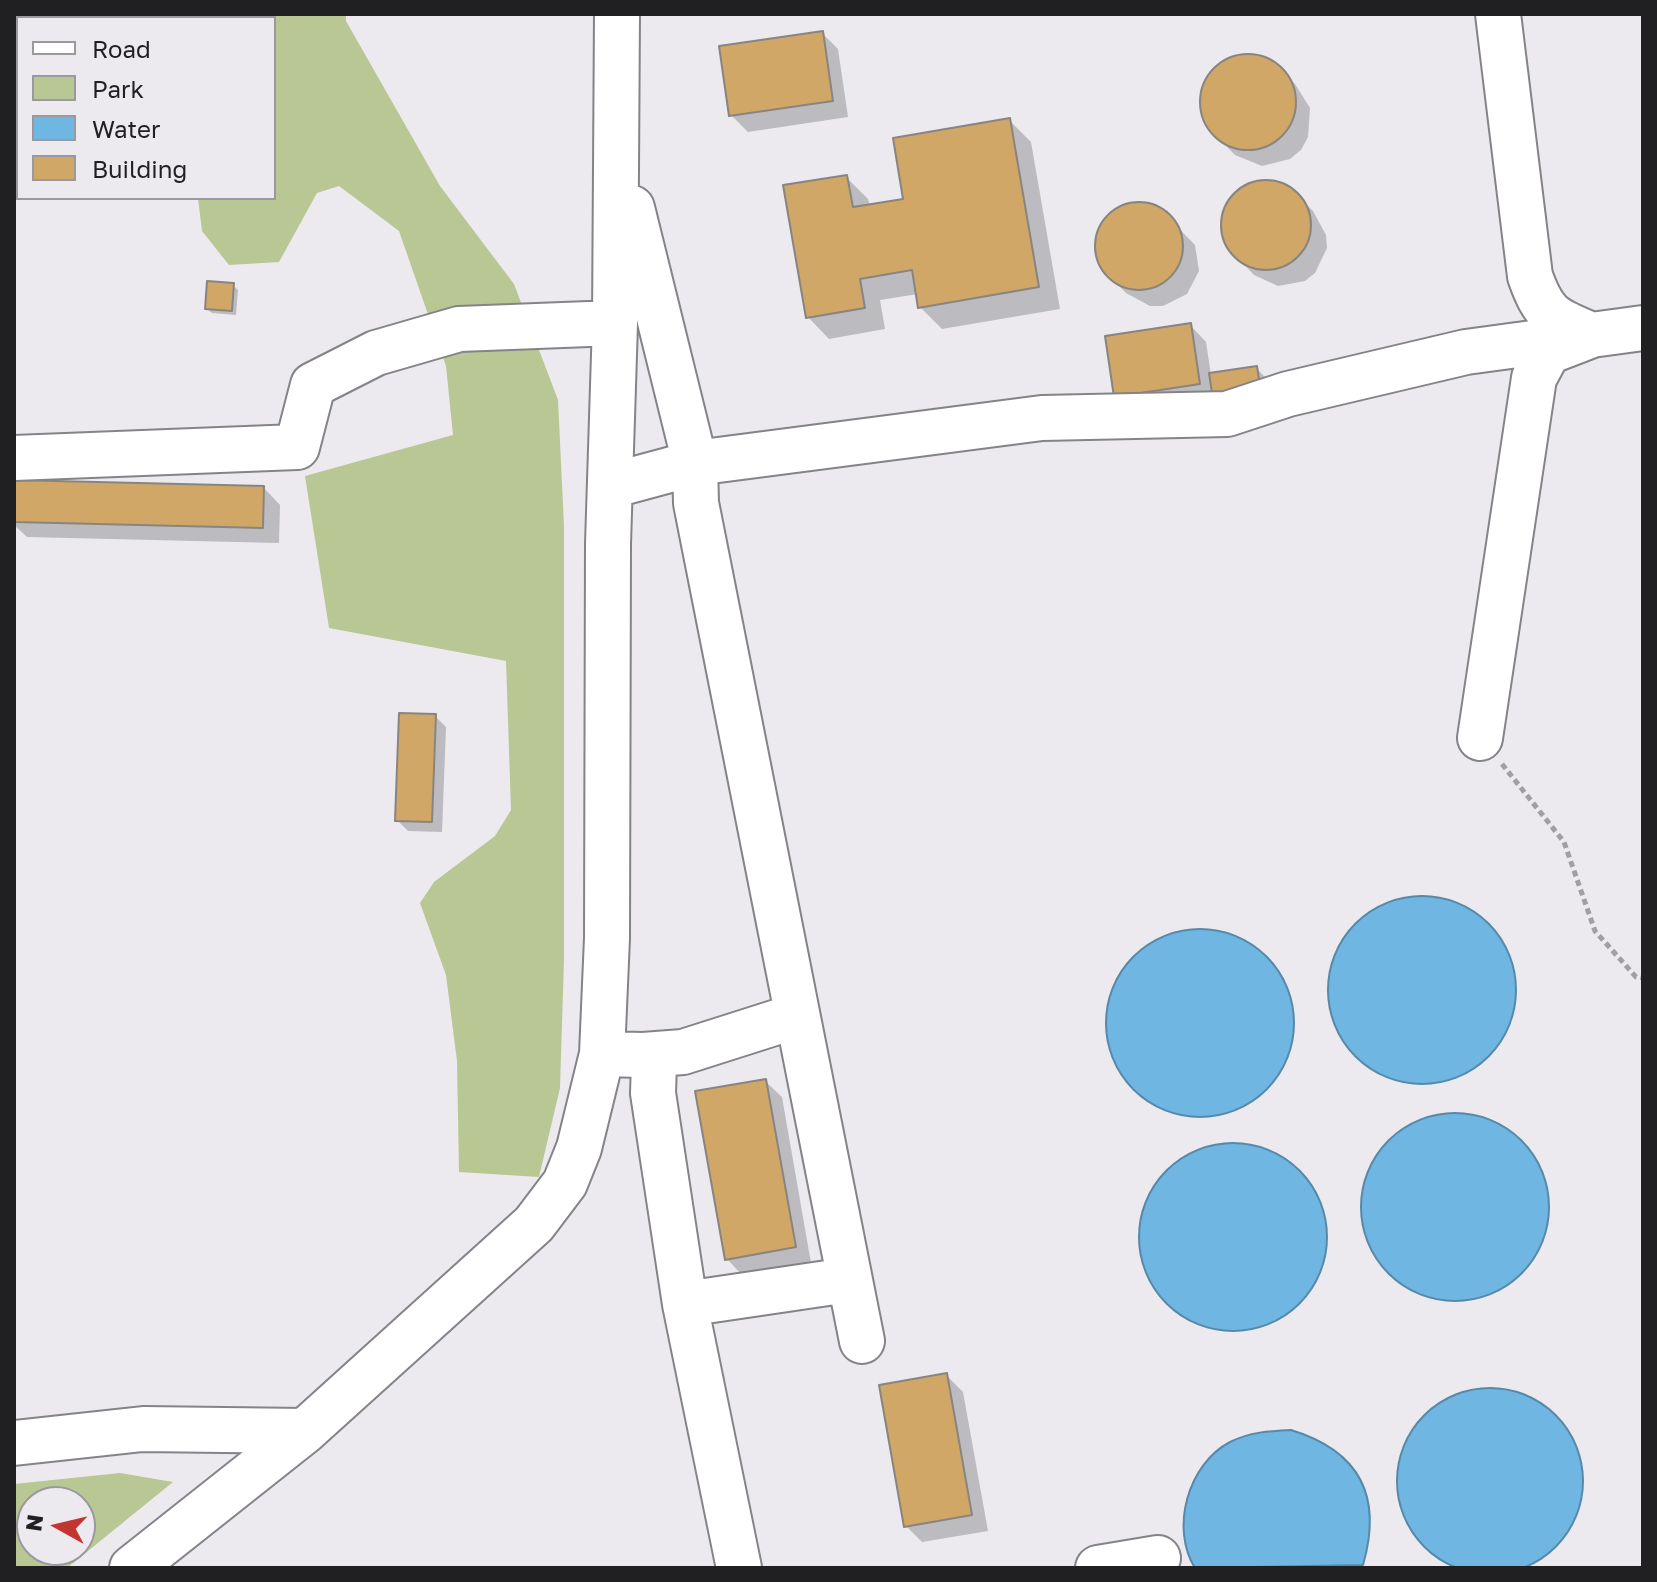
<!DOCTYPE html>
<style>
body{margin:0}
#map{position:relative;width:1657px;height:1582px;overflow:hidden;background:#eceaef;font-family:"Golos Text",sans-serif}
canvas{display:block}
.frame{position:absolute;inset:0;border:16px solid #201f21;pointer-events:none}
.legend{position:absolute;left:16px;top:16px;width:260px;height:184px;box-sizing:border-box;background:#eceaef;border:2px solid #9a999d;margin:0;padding:10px 14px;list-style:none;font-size:24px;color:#201f21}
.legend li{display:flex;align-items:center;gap:16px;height:40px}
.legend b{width:40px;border:2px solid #9a999d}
.north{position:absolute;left:16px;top:1486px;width:80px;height:80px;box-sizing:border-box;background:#eceaef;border:2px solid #9a999d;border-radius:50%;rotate:278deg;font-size:22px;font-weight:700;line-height:32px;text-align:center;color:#201f21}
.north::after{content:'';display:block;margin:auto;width:28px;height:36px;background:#c43532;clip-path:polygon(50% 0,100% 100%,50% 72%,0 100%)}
</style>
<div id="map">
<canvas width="1657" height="1582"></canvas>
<div class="frame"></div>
<ul class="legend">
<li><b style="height:10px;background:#fff"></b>Road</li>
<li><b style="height:22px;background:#b8c794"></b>Park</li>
<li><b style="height:22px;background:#6fb6e2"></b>Water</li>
<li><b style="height:22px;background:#d0a766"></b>Building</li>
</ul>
<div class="north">N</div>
</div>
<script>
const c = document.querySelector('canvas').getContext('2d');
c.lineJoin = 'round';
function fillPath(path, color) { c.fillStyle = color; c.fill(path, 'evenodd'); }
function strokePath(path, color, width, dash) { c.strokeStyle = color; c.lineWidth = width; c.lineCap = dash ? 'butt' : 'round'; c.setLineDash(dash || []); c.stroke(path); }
fillPath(new Path2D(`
 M14 14H346V21L440 186 514 284 558 400 564 526V960L560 1088 539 1177 459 1172 457 1061 446 975 420 903 434 882 495 836 511 810 506 661 329 628 305 476 453 435 446 366 399 231 339 186 317 193 279 262 229 265 202 231 198 198H274V18H18V175L14 177Z
 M120 1473 173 1482 67 1568H14V1484ZM32 1502H80V1550H32Z`), '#b8c794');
const water = new Path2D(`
 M1328 990a94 94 0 1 1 188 0a94 94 0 1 1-188 0Z
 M1106 1023a94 94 0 1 1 188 0a94 94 0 1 1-188 0Z
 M1361 1207a94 94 0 1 1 188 0a94 94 0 1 1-188 0Z
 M1139 1237a94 94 0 1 1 188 0a94 94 0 1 1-188 0Z
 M1397 1481a93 93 0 1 1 186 0a93 93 0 1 1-186 0Z
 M1291 1430C1360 1451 1383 1496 1363 1565L1195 1568C1170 1528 1188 1464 1230 1442 1250 1432 1269 1431 1291 1430Z`);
fillPath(water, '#6fb6e2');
strokePath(water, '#5789a8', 2);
fillPath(new Path2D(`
 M822 33 838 49 848 117 748 132 731 115Z
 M1251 56 1278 67 1295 84 1310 108 1308 137 1301 150 1290 159 1262 166 1235 155 1218 138 1203 113 1204 85 1212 72 1237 57Z
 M1009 120 1031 142 1060 309 942 329 920 307 918 294 880 300 885 329 829 339 808 317 846 177 868 199 870 206 905 200Z
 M1271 182 1296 194 1313 211 1326 235 1327 248 1315 273 1305 281 1278 286 1254 275 1237 257 1223 233V220L1234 196 1245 188Z
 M1133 204 1159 208 1195 245 1199 271 1187 294 1163 306H1150L1126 293 1109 276 1097 252V239L1109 216Z
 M233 285 238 290 236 315 212 313 207 309Z
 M1190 325 1206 342 1211 375 1256 368 1267 379 1132 413 1116 396Z
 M14 482 264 488 280 505 279 543 27 537 14 525Z
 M435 716 446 727 442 832 408 831 397 820Z
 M765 1081 782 1097 811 1263 743 1276 727 1259Z
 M946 1375 963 1392 988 1531 922 1542 906 1526Z`), '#0003');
const building = new Path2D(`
 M823 31 833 101 729 116 719 46Z
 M1200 102a48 48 0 1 1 96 0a48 48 0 1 1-96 0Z
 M1010 118 1039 287 918 308 912 270 860 279 865 308 806 318 783 185 847 175 853 207 903 199 893 138Z
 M1221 225a45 45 0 1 1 90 0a45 45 0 1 1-90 0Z
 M1095 246a44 44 0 1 1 88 0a44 44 0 1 1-88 0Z
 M207 281 234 283 232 311 205 309Z
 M1191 323 1200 384 1114 397 1105 336Z
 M1257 366 1261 393 1213 400 1209 373Z
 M14 480 264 486 263 528 14 522Z
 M399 713 436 714 432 822 395 821Z
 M766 1079 796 1247 725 1260 695 1091Z
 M947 1373 972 1515 904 1527 879 1385Z`);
fillPath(building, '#d0a766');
strokePath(building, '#888581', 2);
const minor = new Path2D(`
 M632 208 695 463 696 503 862 1341
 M14 458 297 447 313 385 376 353 459 329 615 323
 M610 486 695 463 1042 418 1227 414 1288 394 1466 352 1643 328
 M1480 738 1534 378 1548 352 1592 335C1553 319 1544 316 1530 276L1498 14
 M602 1054 643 1055 654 1064 653 1093 685 1304 739 1568
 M643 1055 683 1052 796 1016
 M685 1304 848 1280
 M14 1443 143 1429 305 1431
 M132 1568 305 1431 534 1224 565 1183 579 1148 602 1054 607 938 608 544 615 323 617 14
 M1098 1568 1158 1558`);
strokePath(minor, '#848387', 48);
strokePath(new Path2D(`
 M1502 764 1564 842 1595 931 1636 977 1643 978`), '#a19fa3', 5, [6, 4]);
strokePath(minor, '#fff', 44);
</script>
